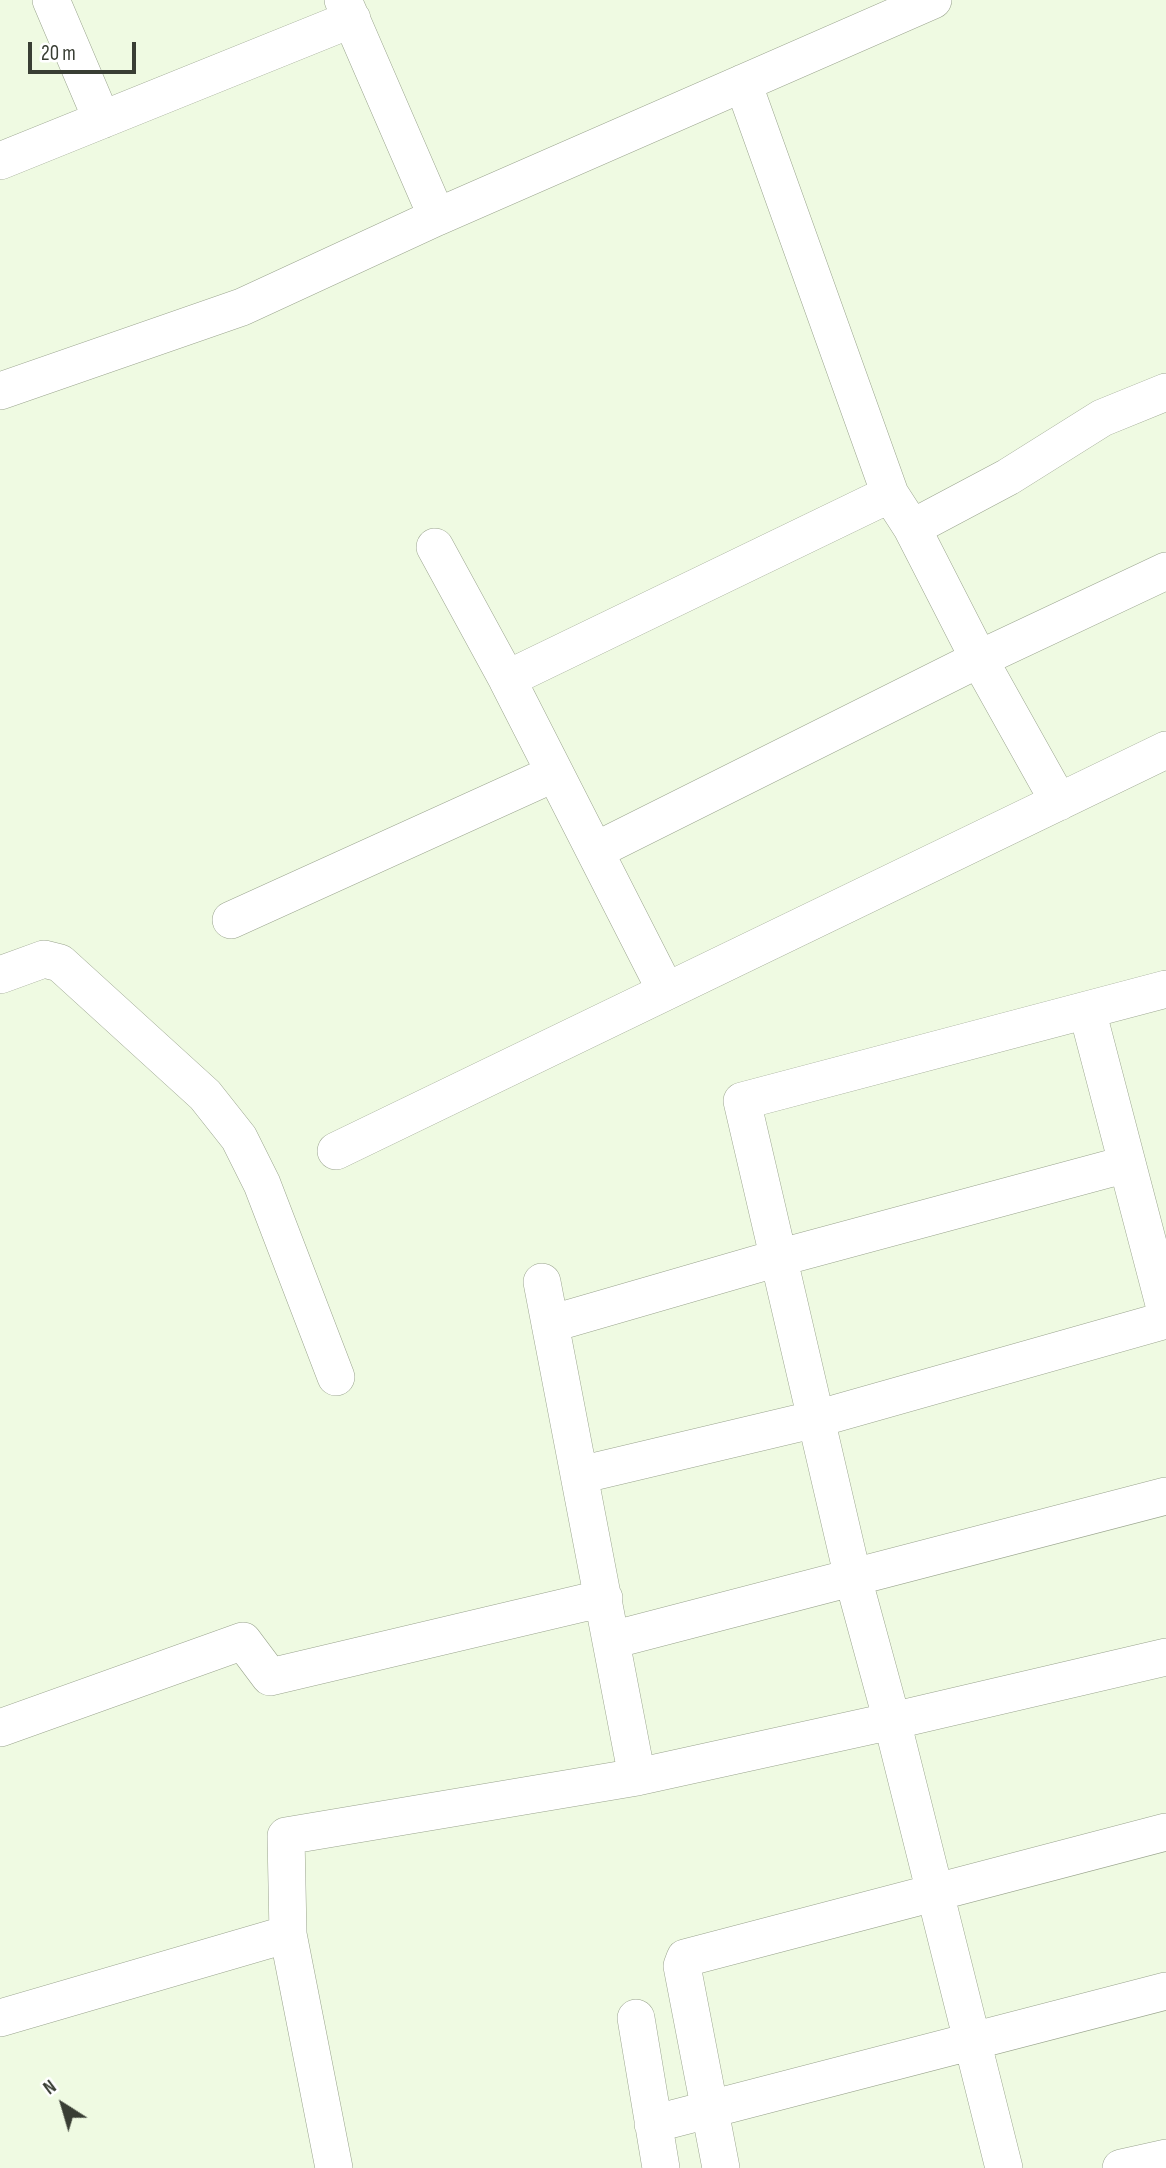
<!DOCTYPE html>
<style>
body{margin:0}
#map{position:relative;width:1166px;height:2168px;overflow:hidden;background:#effae2;font-family:"Sofia Sans Condensed",sans-serif}
canvas{display:block}
.north{position:absolute;left:28px;top:2070px;width:70px;height:70px;-webkit-text-stroke:5px #fff;paint-order:stroke;rotate:323deg;font-size:19px;font-weight:700;line-height:28px;text-align:center;color:#393e34}
.north::after{content:'';display:block;margin:auto;width:24px;height:32px;background:#393e34;clip-path:polygon(50% 0,100% 100%,50% 72%,0 100%)}
.scale{position:absolute;left:28px;top:42px;width:108px;height:32px;box-sizing:border-box;border:4px solid #393e34;border-top:0;padding-left:9px;font-size:21px;line-height:24px;white-space:nowrap;color:#393e34;-webkit-text-stroke:5px #fff;paint-order:stroke}
</style>
<div id="map">
<canvas width="1166" height="2168"></canvas>
<div class="north">N</div>
<div class="scale">20 m</div>
</div>
<script>
const c = document.querySelector('canvas').getContext('2d');
c.lineJoin = 'round';
function strokePath(path, color, width, dash) { c.strokeStyle = color; c.lineWidth = width; c.lineCap = dash ? 'butt' : 'round'; c.setLineDash(dash || []); c.stroke(path); }
const minor = new Path2D(`
 M51 0 102 120
 M743 83 890 494
 M0 161 352 19
 M437 217 933 0
 M0 391 242 307 437 217 343 0
 M912 528 1008 477 1102 418 1166 392
 M435 547 507 679 666 991
 M507 679 890 494 912 528 979 659 1059 802
 M595 851 979 659 1166 571
 M231 920 555 773
 M0 975 44 959 60 963 205 1095 239 1138 262 1184 336 1377
 M1087 1010 1166 1312
 M336 1151 1166 750
 M542 1282 637 1777
 M550 1324 778 1258 1127 1164
 M580 1475 816 1419 1166 1320
 M612 1640 1166 1496
 M0 1728 243 1641 270 1677 604 1598
 M288 1934 334 2168
 M0 2018 288 1934 286 1836 637 1777 892 1721 1166 1657
 M636 2018 661 2168
 M653 2124 1166 1991
 M721 2168 682 1966 685 1958 1166 1832
 M1004 2168 892 1721 853 1578 742 1101 1166 989
 M1121 2168 1166 2158`);
strokePath(minor, '#9aa48e', 38);
strokePath(minor, '#fff', 37);
</script>
